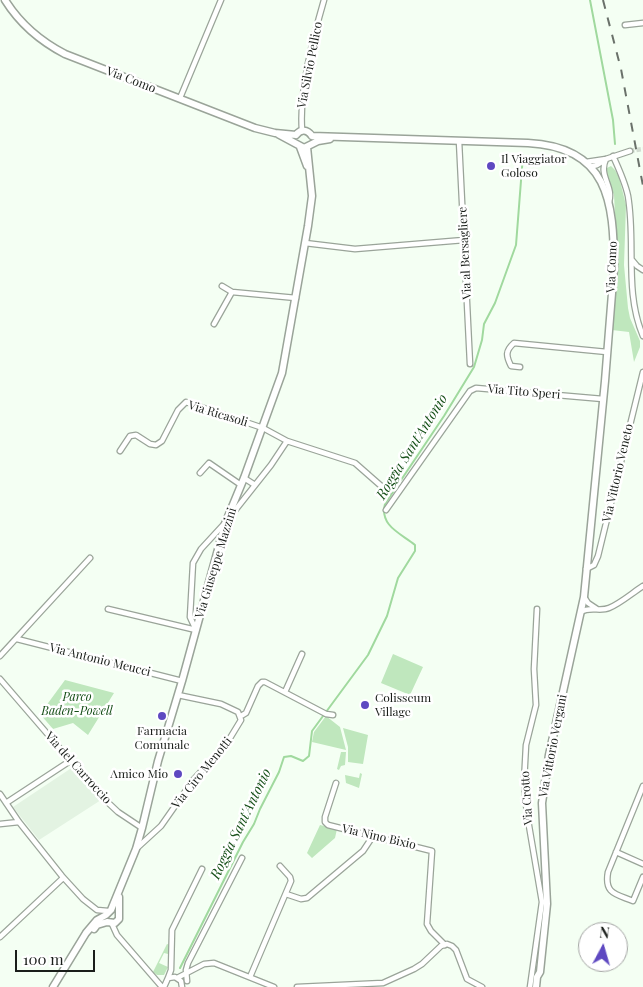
<!DOCTYPE html>
<style>
body{margin:0}
#map{position:relative;width:643px;height:987px;overflow:hidden;background:#f4fff3;font-family:"Playfair Display",serif}
canvas{display:block}
.north{position:absolute;left:578px;top:922px;width:50px;height:50px;box-sizing:border-box;background:#fff;border:1px solid #a3a5a3;border-radius:50%;rotate:6deg;font-size:14px;font-weight:700;line-height:20px;text-align:center;color:#1a1e1a}
.north::after{content:'';display:block;margin:auto;width:18px;height:22px;background:#5e48c1;clip-path:polygon(50% 0,100% 100%,50% 72%,0 100%)}
.scale{position:absolute;left:15px;top:950px;width:80px;height:22px;box-sizing:border-box;border:2px solid #1a1e1a;border-top:0;padding-left:6px;font-size:15px;line-height:18px;white-space:nowrap;color:#1a1e1a;-webkit-text-stroke:4px #fff;paint-order:stroke}
</style>
<div id="map">
<canvas width="643" height="987"></canvas>
<div class="north">N</div>
<div class="scale">100 m</div>
</div>
<script>
const c = document.querySelector('canvas').getContext('2d');
c.lineJoin = 'round';
function fillPath(path, color) { c.fillStyle = color; c.fill(path, 'evenodd'); }
function strokePath(path, color, width, dash) { c.strokeStyle = color; c.lineWidth = width; c.lineCap = dash ? 'butt' : 'round'; c.setLineDash(dash || []); c.stroke(path); }
function label(font, color, halo, rows, align = 'center') {
  c.font = font + ' "Playfair Display",serif'; c.lineWidth = 5; c.setLineDash([]); c.textBaseline = 'middle'; c.strokeStyle = halo; c.fillStyle = color; for (const [text, x, y, turn = 0] of rows) {
    c.save(); c.translate(x, y); c.rotate((+turn || 0) * Math.PI / 180); c.textAlign = isNaN(turn) ? turn : align; if (halo) c.strokeText(text, 0, 0); c.fillText(text, 0, 0); c.restore();
  }
}
fillPath(new Path2D(`
 M73 767 101 800 39 840 13 807Z`), '#e3f3e2');
fillPath(new Path2D(`
 M611 166 615 170 619 177 626 205 624 265 628 308 630 318 640 341V347L634 362 629 332 612 330 617 250 614 195 607 177 606 173 607 168Z
 M393 654 423 667 410 695 381 683Z
 M65 680 114 693 88 735 73 723 53 729 40 714Z
 M326 716 340 727 346 750 312 742 314 732Z
 M343 728 368 735 363 764 348 762V747Z
 M341 752H346L345 765 341 766 339 770 337 769Z
 M360 773 362 774 359 788 346 783 345 775 359 778Z
 M320 825 337 829 335 838 312 858 307 853Z
 M167 944 170 945 168 954 164 953 159 963 168 967 164 975H157L153 972Z`), '#bfe7bd');
strokePath(new Path2D(`
 M590 0 613 120 615 144
 M180 968 243 842 254 824 260 809 279 772 284 757 291 756 303 761 309 756 312 731 368 655 387 616 398 578 415 551V545C402 534 379 526 385 504L444 416 474 367 482 340 484 324 495 303 516 245 523 155`), '#a0d99e', 2);
strokePath(new Path2D(`
 M630 151 643 149`), '#d3ddd2', 4.5, [4.5, 2]);
const street = new Path2D(`
 M625 25 643 23
 M180 98 221 0
 M302 130C299 91 313 38 324 0
 M459 141 470 364
 M613 156C619 169 625 182 628 196 636 243 624 291 643 336
 M606 159C598 176 614 186 609 202
 M586 162 606 159 630 151
 M590 167 597 165 605 160
 M305 243 355 249 464 240
 M632 260 637 266 643 270
 M222 286 232 292 296 298
 M214 324 232 292
 M520 367 511 366C506 356 505 351 514 343L607 352
 M120 451 130 436 136 435 150 444 156 445 162 441 178 410 186 402 263 428 287 441
 M200 473 209 463 241 485
 M244 478 255 485
 M386 510 470 391 476 388 603 399
 M229 518 271 465 287 441 355 463 388 492
 M586 569 594 565 598 556 643 372
 M584 597 588 603 597 609
 M108 609 196 630
 M581 612C590 606 600 612 609 608 621 603 632 593 643 586
 M196 630 190 617 193 563 201 549 224 524
 M17 639 182 681
 M0 656 90 558
 M0 679 101 796 118 812 142 828
 M285 692 302 654
 M241 716 246 713 258 686 262 682H265L326 714 333 715
 M336 783 325 817V822L328 825 432 851 427 924 431 931 445 945
 M643 786 608 872C604 894 616 894 633 901L643 877
 M0 794 19 822 62 876 83 899 97 910 108 911
 M6 803 70 761
 M0 824 19 822
 M137 848 161 826 194 779 227 743 241 720 238 712 221 704 178 695
 M616 852 643 864
 M286 894 301 899 307 898 363 851 373 836
 M112 924 117 935 162 987
 M0 937 63 878
 M250 977 291 881 290 877 280 866
 M168 978 171 970 172 930 202 869
 M177 978 204 964 214 963 274 987
 M187 981 186 970 188 963 242 858
 M164 987 168 978 175 977 181 981 182 987
 M297 987 383 983 414 969 422 964 441 946 447 944 452 946 456 950 467 979 482 987
 M530 987 542 902 527 814 524 782 526 745 536 705 534 669 537 609`);
const secondary = new Path2D(`
 M5 0C20 24 40 41 65 54L255 128 275 133 296 135
 M278 134 304 148 318 141 330 139
 M296 135C301 129 307 129 312 136
 M312 136 528 143C608 147 614 201 614 268L605 381 584 597 549 755 542 803 547 904 540 972 537 977 536 987
 M300 147 307 166
 M107 922 115 923 119 919V897
 M94 929 97 925 107 922
 M53 987 86 933 97 920 106 915 111 910 136 849 142 828 158 761 182 681 225 524 244 478 282 373 308 226 312 196 307 147`);
strokePath(street, '#9aa499', 7);
strokePath(secondary, '#9aa499', 9);
strokePath(street, '#fff', 4.5);
strokePath(secondary, '#fff', 6);
strokePath(new Path2D(`
 M603 0 621 69 643 186`), '#6a716a', 2, [9, 9]);
for (const [x, y, r, color] of [
 [491,166,5,"#5e48c1"],
 [365,705,5,"#5e48c1"],
 [162,716,5,"#5e48c1"],
 [178,774,5,"#5e48c1"]
]) { const dot = new Path2D(); dot.arc(x, y, r, 0, 2 * Math.PI); c.fillStyle = color; c.fill(dot); strokePath(dot, '#fff', 2); }
label('12px', '#1a1e1a', '#fff', [
 ["Via Silvio Pellico",310,65,-79],
 ["Via Como",131,80,21],
 ["Via al Bersagliere",465,253,-93],
 ["Via Como",612,267,-88],
 ["Via Tito Speri",524,392,5],
 ["Via Ricasoli",218,414,17],
 ["Via Vittorio Veneto",618,473,-77],
 ["Via Giuseppe Mazzini",216,563,-73],
 ["Via Antonio Meucci",100,660,14],
 ["Via Vittorio Vergani",553,746,-79],
 ["Via del Carroccio",78,768,48],
 ["Via Ciro Menotti",202,773,-51],
 ["Via Crotto",527,798,-94],
 ["Via Nino Bixio",379,837,13]
]);
label('12px', '#1a1e1a', '#fff', [
 ["Il Viaggiator",501,159],
 ["Goloso",501,173],
 ["Colisseum",375,698],
 ["Village",375,712],
 ["Farmacia",162,731,"center"],
 ["Comunale",162,745,"center"],
 ["Amico Mio",168,774,"right"]
], 'left');
label('italic 12px', '#144d16', '#fff', [
 ["Parco",77,697],
 ["Baden-Powell",77,711]
]);
label('italic 14px', '#19521b', '#fff', [
 ["Roggia Sant'Antonio",412,447,-58],
 ["Roggia Sant'Antonio",241,824,-64]
]);
</script>
